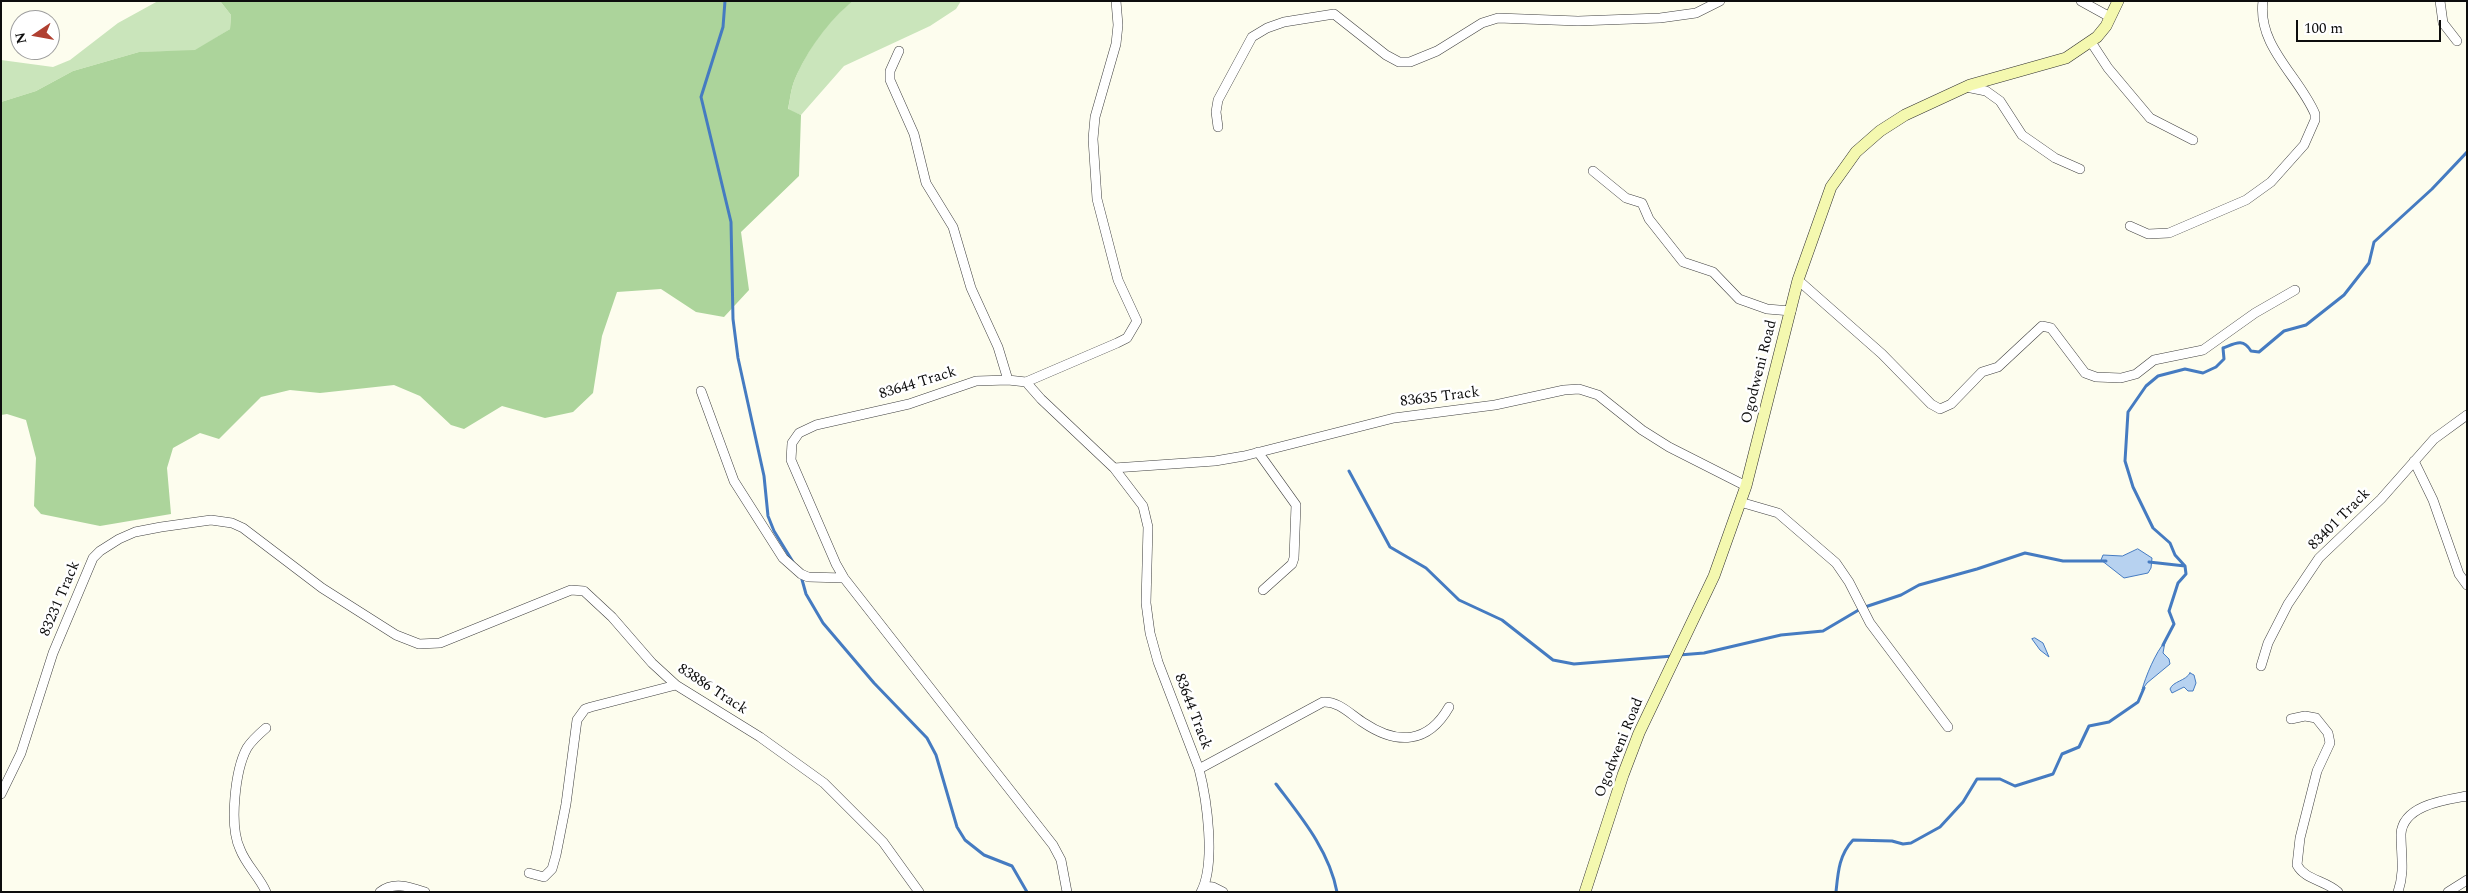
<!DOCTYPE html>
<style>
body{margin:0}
#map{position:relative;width:2468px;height:893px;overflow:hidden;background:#fdfdee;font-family:Spectral,serif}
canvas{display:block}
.frame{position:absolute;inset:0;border:2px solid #0d0d0d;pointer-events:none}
.north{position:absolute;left:10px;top:10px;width:50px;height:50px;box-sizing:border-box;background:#fff;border:1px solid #9e9e9e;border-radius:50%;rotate:258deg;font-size:14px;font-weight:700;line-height:20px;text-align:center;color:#0d0d0d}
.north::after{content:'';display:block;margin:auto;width:18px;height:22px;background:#b04031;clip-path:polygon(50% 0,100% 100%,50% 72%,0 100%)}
.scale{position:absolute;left:2296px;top:20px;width:145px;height:22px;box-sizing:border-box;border:2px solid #0d0d0d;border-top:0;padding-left:6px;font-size:15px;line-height:18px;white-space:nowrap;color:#0d0d0d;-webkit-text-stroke:4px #fff;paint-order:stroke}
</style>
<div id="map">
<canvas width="2468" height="893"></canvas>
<div class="frame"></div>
<div class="north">N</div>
<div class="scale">100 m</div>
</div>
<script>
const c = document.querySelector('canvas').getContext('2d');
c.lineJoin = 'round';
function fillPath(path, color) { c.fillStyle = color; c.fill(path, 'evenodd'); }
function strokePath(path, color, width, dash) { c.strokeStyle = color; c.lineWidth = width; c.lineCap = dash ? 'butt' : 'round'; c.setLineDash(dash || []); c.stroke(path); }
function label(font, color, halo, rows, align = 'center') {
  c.font = font + ' Spectral,serif'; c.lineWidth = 5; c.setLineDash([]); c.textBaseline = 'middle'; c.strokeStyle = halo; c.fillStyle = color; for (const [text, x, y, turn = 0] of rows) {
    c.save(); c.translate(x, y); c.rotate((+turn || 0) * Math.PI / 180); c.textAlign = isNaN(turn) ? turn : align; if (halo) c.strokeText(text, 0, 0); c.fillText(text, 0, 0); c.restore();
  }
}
fillPath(new Path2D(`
 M158 1H220L231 15 230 29 195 51 139 52 73 71 36 91 1 102V60L53 67 70 60 118 23Z
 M853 1H961L956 9 930 26 844 66 801 115 788 110C790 100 791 88 795 79 807 51 828 19 853 1Z`), '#cae5bb');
fillPath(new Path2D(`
 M220 1H853C829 20 807 51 795 79 791 88 790 100 788 109L801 115 799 176 741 232 749 290 724 317 696 312 661 289 617 292 602 336 593 393 573 412 545 418 502 406 464 429 451 425 420 396 394 385 320 393 290 390 261 397 219 439 200 433 173 448 167 468 171 514 100 526 41 514 34 506 36 458 26 420 7 414 1 415V102L36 91 73 71 139 52 195 50 230 29 231 15Z`), '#acd49b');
const water = new Path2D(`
 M2138 549 2152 558 2151 568 2148 573 2124 578 2101 560 2103 555 2122 556Z
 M2035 638 2043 643 2049 657 2040 650 2032 639Z
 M2165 642 2163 653 2169 659 2170 664 2147 683 2142 690C2145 678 2156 651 2165 642Z
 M2190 673 2194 675 2196 683 2193 691H2188L2184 687 2172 693 2170 689C2173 681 2186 681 2190 673Z`);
fillPath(water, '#b7d2f0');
strokePath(water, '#457bc1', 1);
strokePath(new Path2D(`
 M725 1 723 27 701 97 731 222 733 319 738 358 764 476 768 516 774 531 793 562
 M1349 471 1390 547 1426 568 1459 600 1502 620 1553 660 1574 664 1673 656
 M2149 562 2185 566
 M801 576 806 594 823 623 874 683 927 738 936 755 957 827 965 840 984 855 1012 866 1027 892
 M2163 645 2174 624 2169 611 2178 583 2186 574 2185 566 2175 555 2170 543 2153 528 2133 487 2125 461 2128 412 2146 386 2158 376 2185 369 2203 373 2216 367 2224 359 2223 348C2236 343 2243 338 2251 351L2259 352 2284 331 2306 325 2344 295 2369 263 2374 242 2432 189 2467 152
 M1679 655 1704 653 1781 635 1823 631 1862 608 1901 595 1919 585 1977 569 2025 553 2063 561H2106
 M1276 784C1301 817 1329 850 1337 892
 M1836 892C1838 872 1839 855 1853 840L1892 841 1903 844 1911 843 1940 827 1963 802 1977 779H2000L2015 786 2053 774 2062 754 2079 747 2089 726 2109 722 2138 702 2144 688`), '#457bc1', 3);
const street = new Path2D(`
 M2081 1 2110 17
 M2440 1 2443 23 2457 41
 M2091 42 2108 68 2150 118 2193 140
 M899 51 890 71V80L914 134 926 183 953 227 971 288 998 347 1008 380
 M1966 87 1986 91 2000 101 2022 135 2055 158 2080 169
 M1218 127 1216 112 1218 100 1252 37 1267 28 1284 22 1334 14 1386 55 1399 62H1410L1437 51 1482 23 1498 18 1578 21 1660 18 1696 13 1720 1
 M1593 171 1626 198 1642 203 1649 219 1683 262 1713 272 1739 299 1767 309 1791 311
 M2130 226 2148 234 2169 233 2246 200 2271 182 2304 145 2315 120V114C2299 76 2257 46 2263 1
 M1798 280 1882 354 1931 404 1940 409 1951 404 1982 372 1998 367 2042 326 2051 328 2085 373 2096 377 2121 378 2136 374 2154 360 2203 350 2255 313 2295 290
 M1026 382 1117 343 1127 338 1137 321 1118 280 1097 199 1093 139 1095 117 1116 44 1118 25 1116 1
 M701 391 734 481 783 558 801 574 808 577 844 578
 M1258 452 1296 505 1294 558 1292 564 1263 590
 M2414 461 2433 500 2459 574 2467 585
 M1114 468 1215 461 1244 456 1394 418 1495 405 1564 390 1579 389 1598 395 1642 430 1669 447 1746 486
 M1740 502 1778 513 1836 563 1849 582 1870 623 1948 727
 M2261 666 2268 643 2288 604 2319 558 2381 499 2434 439 2467 415
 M2291 719 2305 716 2316 718 2328 733 2330 743 2317 771 2300 838 2297 865C2305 880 2325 880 2338 892
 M1199 769 1323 702C1339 701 1351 715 1364 723 1397 745 1428 744 1449 707
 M1 794 21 753 53 653 93 558 100 551 119 539 135 532 161 527 211 520 232 523 243 528 322 588 396 635 419 644 440 643 571 590 584 591 612 617 652 663 676 685 760 737 824 783 883 842 919 892
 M529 873 544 877 552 869 556 855 566 804 577 720 585 709 591 707 676 685
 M1204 886 1213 887 1223 892
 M266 892C259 876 246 865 240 849 229 826 235 770 247 748 252 740 259 734 266 728
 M380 892C394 881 410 887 425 892
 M1067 892 1061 860 1053 845 844 578 836 564 791 460 792 443 799 433 816 425 909 404 976 381 1008 380 1026 382 1041 399 1114 468 1143 506 1148 527 1146 603 1150 633 1158 662 1199 769C1207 800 1216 864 1201 892
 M2398 892C2405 872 2401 855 2401 834 2403 805 2445 800 2467 796
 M2448 892 2467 880`);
const secondary = new Path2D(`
 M1585 892 1623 775 1639 733 1714 576 1746 486 1798 280 1831 187 1856 152 1880 131 1905 115 1970 85 2066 58 2097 37 2106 26 2118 1`);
strokePath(street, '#404040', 10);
strokePath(secondary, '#2f2f2f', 12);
strokePath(street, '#fff', 9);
strokePath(secondary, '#f4f8af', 11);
label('15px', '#0d0d0d', '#fff', [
 ["Ogodweni Road",1760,372,-76],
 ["83644 Track",918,384,-17],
 ["83635 Track",1440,398,-7],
 ["83401 Track",2340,520,-45],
 ["83231 Track",61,599,-67],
 ["83886 Track",712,690,33],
 ["83644 Track",1192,712,69],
 ["Ogodweni Road",1620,748,-68]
]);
</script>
